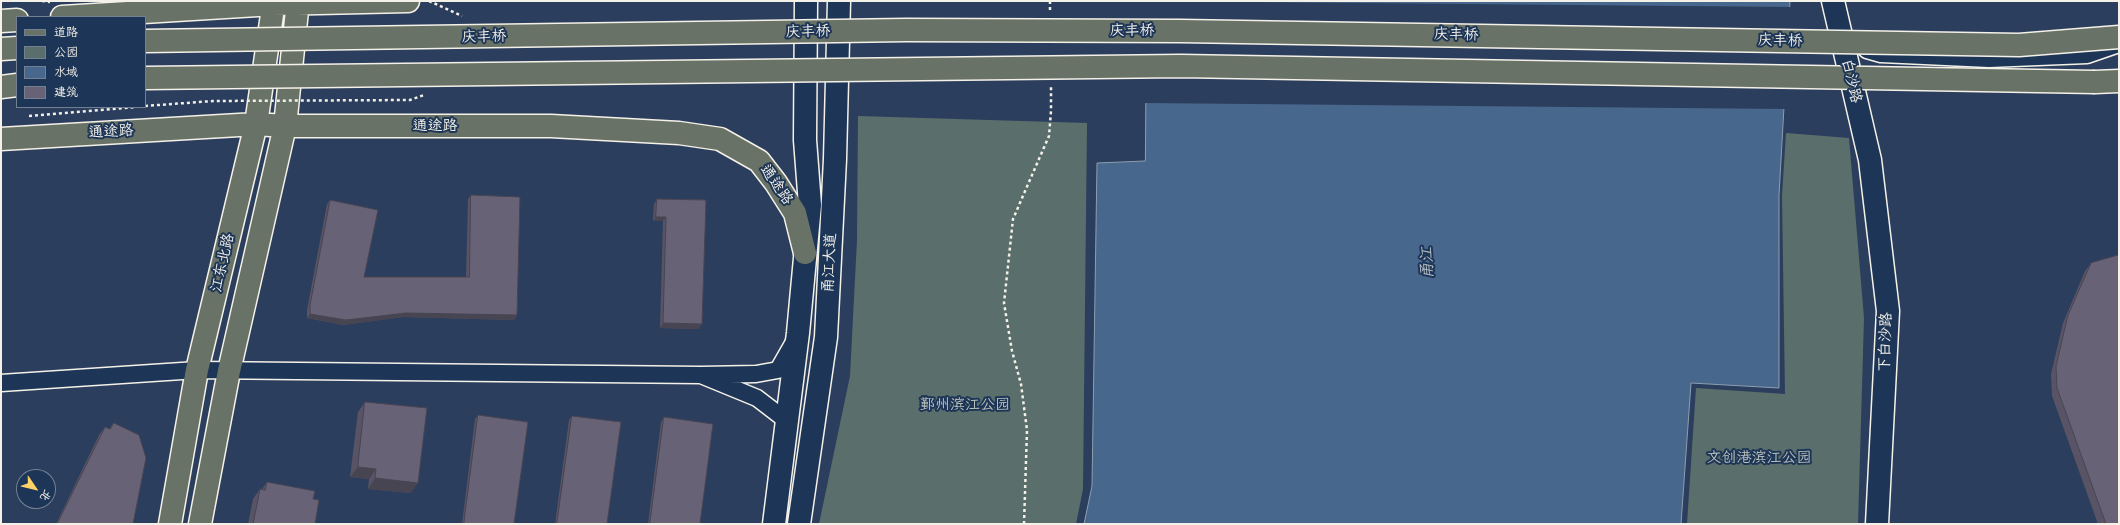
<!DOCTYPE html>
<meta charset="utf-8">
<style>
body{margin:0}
#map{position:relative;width:2120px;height:525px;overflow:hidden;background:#2c3e5d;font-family:Sriracha,"LXGW WenKai TC",sans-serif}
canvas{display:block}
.frame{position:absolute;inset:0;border:2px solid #f4f1e8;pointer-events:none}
.legend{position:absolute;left:16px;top:16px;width:130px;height:92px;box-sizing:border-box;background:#1d3557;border:1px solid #738091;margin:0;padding:5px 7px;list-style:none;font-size:12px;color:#f4f1e8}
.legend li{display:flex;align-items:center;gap:8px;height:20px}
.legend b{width:20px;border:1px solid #738091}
.north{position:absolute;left:16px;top:469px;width:40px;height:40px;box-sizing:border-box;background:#1d3557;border:1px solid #738091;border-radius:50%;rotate:125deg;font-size:11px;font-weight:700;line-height:16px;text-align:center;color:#f4f1e8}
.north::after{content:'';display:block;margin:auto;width:14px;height:18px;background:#ffd166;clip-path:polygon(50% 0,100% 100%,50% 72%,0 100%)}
</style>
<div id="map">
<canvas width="2120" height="525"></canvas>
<div class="frame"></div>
<ul class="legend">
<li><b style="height:5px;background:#697266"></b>道路</li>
<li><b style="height:11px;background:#5a6f6b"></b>公园</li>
<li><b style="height:11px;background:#48678d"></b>水域</li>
<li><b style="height:11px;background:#676276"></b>建筑</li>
</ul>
<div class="north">北</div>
</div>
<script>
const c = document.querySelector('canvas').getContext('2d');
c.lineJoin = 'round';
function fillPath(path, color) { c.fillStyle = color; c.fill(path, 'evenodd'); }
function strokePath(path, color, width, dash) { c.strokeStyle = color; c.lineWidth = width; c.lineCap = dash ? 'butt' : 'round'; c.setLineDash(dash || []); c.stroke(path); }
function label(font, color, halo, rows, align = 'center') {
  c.font = font + ' Sriracha,"LXGW WenKai TC",sans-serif'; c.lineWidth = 4; c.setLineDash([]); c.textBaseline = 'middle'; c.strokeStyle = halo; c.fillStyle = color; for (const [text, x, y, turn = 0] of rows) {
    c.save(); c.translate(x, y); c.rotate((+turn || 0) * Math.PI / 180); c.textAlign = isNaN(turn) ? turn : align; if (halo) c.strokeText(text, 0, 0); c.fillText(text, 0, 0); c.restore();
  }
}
fillPath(new Path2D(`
 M858 116 1087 123 1083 489 1076 524H819L850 376 857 240Z
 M1786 133 1849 138 1864 318 1858 524H1687L1696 388 1785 394 1782 196Z`), '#5a6f6b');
const water = new Path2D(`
 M1147 1H1790L1779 195V388L1691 383 1681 524H1084L1092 486 1097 163 1145 161Z`);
fillPath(water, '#48678d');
strokePath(water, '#8d9eb1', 1);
fillPath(new Path2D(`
 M1145 1 1792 7 1786 109 1144 103Z`), '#2c3e5d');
const street = new Path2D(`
 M1860 44 1867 50 1881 54 1989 59 2087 55 2119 44
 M1 383 197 370 701 375
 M787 421 757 398 701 375 756 374 778 370 794 342`);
const secondary = new Path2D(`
 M1833 1 1870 160 1888 311 1877 524
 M774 524 798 333 810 205 805 140 806 1
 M799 524 826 337 835 159 839 1`);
const primary = new Path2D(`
 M62 17 274 4 408 1
 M1 21 17 20
 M1 49 17 48
 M2095 82 2119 81
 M1 87 17 85
 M1 139 256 124 285 126H551L679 133 720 139 759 161 776 183 795 213 805 253
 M170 524 197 370 256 124 274 1
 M200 524 229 371 285 126 298 1`);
strokePath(street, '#f4f1e8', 19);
strokePath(secondary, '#f4f1e8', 25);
strokePath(primary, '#f4f1e8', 25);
strokePath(new Path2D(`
 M42 1 50 2
 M429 1 462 16
 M1050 1V12
 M29 116 136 107
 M1024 524 1027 430 1021 384 1012 351 1004 303 1013 219 1049 136 1051 111V87`), '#f4f1e8', 2.5, [3, 3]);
strokePath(street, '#1d3557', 16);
strokePath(secondary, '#1d3557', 22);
strokePath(primary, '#697266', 22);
const primaryBridge = new Path2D(`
 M145 41 906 30 1181 31 2019 45 2119 37
 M145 78 1181 66 2095 82`);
strokePath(primaryBridge, '#f4f1e8', 25, []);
strokePath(new Path2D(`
 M145 106 213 101 410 100 424 95`), '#f4f1e8', 2.5, [3, 3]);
strokePath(primaryBridge, '#697266', 22);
fillPath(new Path2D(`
 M471 195 517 315 514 320 403 317 343 325 307 318V310L327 204 330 200 364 277H466L468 199Z
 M657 199 706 200 699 329 660 328 663 221H653L654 204Z
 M2091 263 2119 524H2098L2052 396 2051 374 2063 323 2085 271Z
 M365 402 411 493 368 489 369 479 350 477 358 412Z
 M478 415 514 524H462L475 419Z
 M572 416 607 524H555L569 420Z
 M664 417 700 524H648L661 422Z
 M114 423 133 524H56L99 435 105 427 109 429Z
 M267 482 313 499 315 524H248L253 499 260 489H262Z`), '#595465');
fillPath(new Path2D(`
 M656 217H666L663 221H653Z
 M406 313 517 315 514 320 403 317 343 325 307 318 310 314Z
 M663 323 702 324 699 329 660 328Z
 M358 467 376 469 369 479 350 477Z
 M375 478 418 483 411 493 368 489Z`), '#484553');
const building = new Path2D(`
 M471 195 520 197 517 315 406 313 346 320 310 314V305L330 200 378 210 364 277H469Z
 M657 199 706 200 702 324 663 323 666 217H656Z
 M2119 255V524H2106L2057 388 2056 366 2068 315 2091 263Z
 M365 402 427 408 418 483 375 478 376 469 358 467Z
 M478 415 528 422 514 524H464Z
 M572 416 621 422 607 524H557Z
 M664 417 713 424 700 524H650Z
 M114 423 139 435 146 458 133 524H57L105 427 110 429Z
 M267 482 315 491 313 499 319 500 315 524H253L260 489 265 490Z`);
fillPath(building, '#676276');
strokePath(building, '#484553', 1);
label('15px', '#f4f1e8', '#1d3557', [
 ["庆丰桥",1132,31],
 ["庆丰桥",808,32,-1],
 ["庆丰桥",1456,35,1],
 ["庆丰桥",484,37,-1],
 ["庆丰桥",1780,41,1],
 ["白沙路",1851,81,77],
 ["通途路",435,126],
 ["通途路",111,132,-3],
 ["通途路",776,185,55],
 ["江东北路",223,263,-77],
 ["甬江大道",830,263,-87],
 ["下白沙路",1886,342,-88]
]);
label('15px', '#bec4bc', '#1d3557', [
 ["鄞州滨江公园",965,405],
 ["文创港滨江公园",1759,458]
]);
label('italic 16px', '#b8c1c8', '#1d3557', [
 ["甬江",1428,263,-92]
]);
</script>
